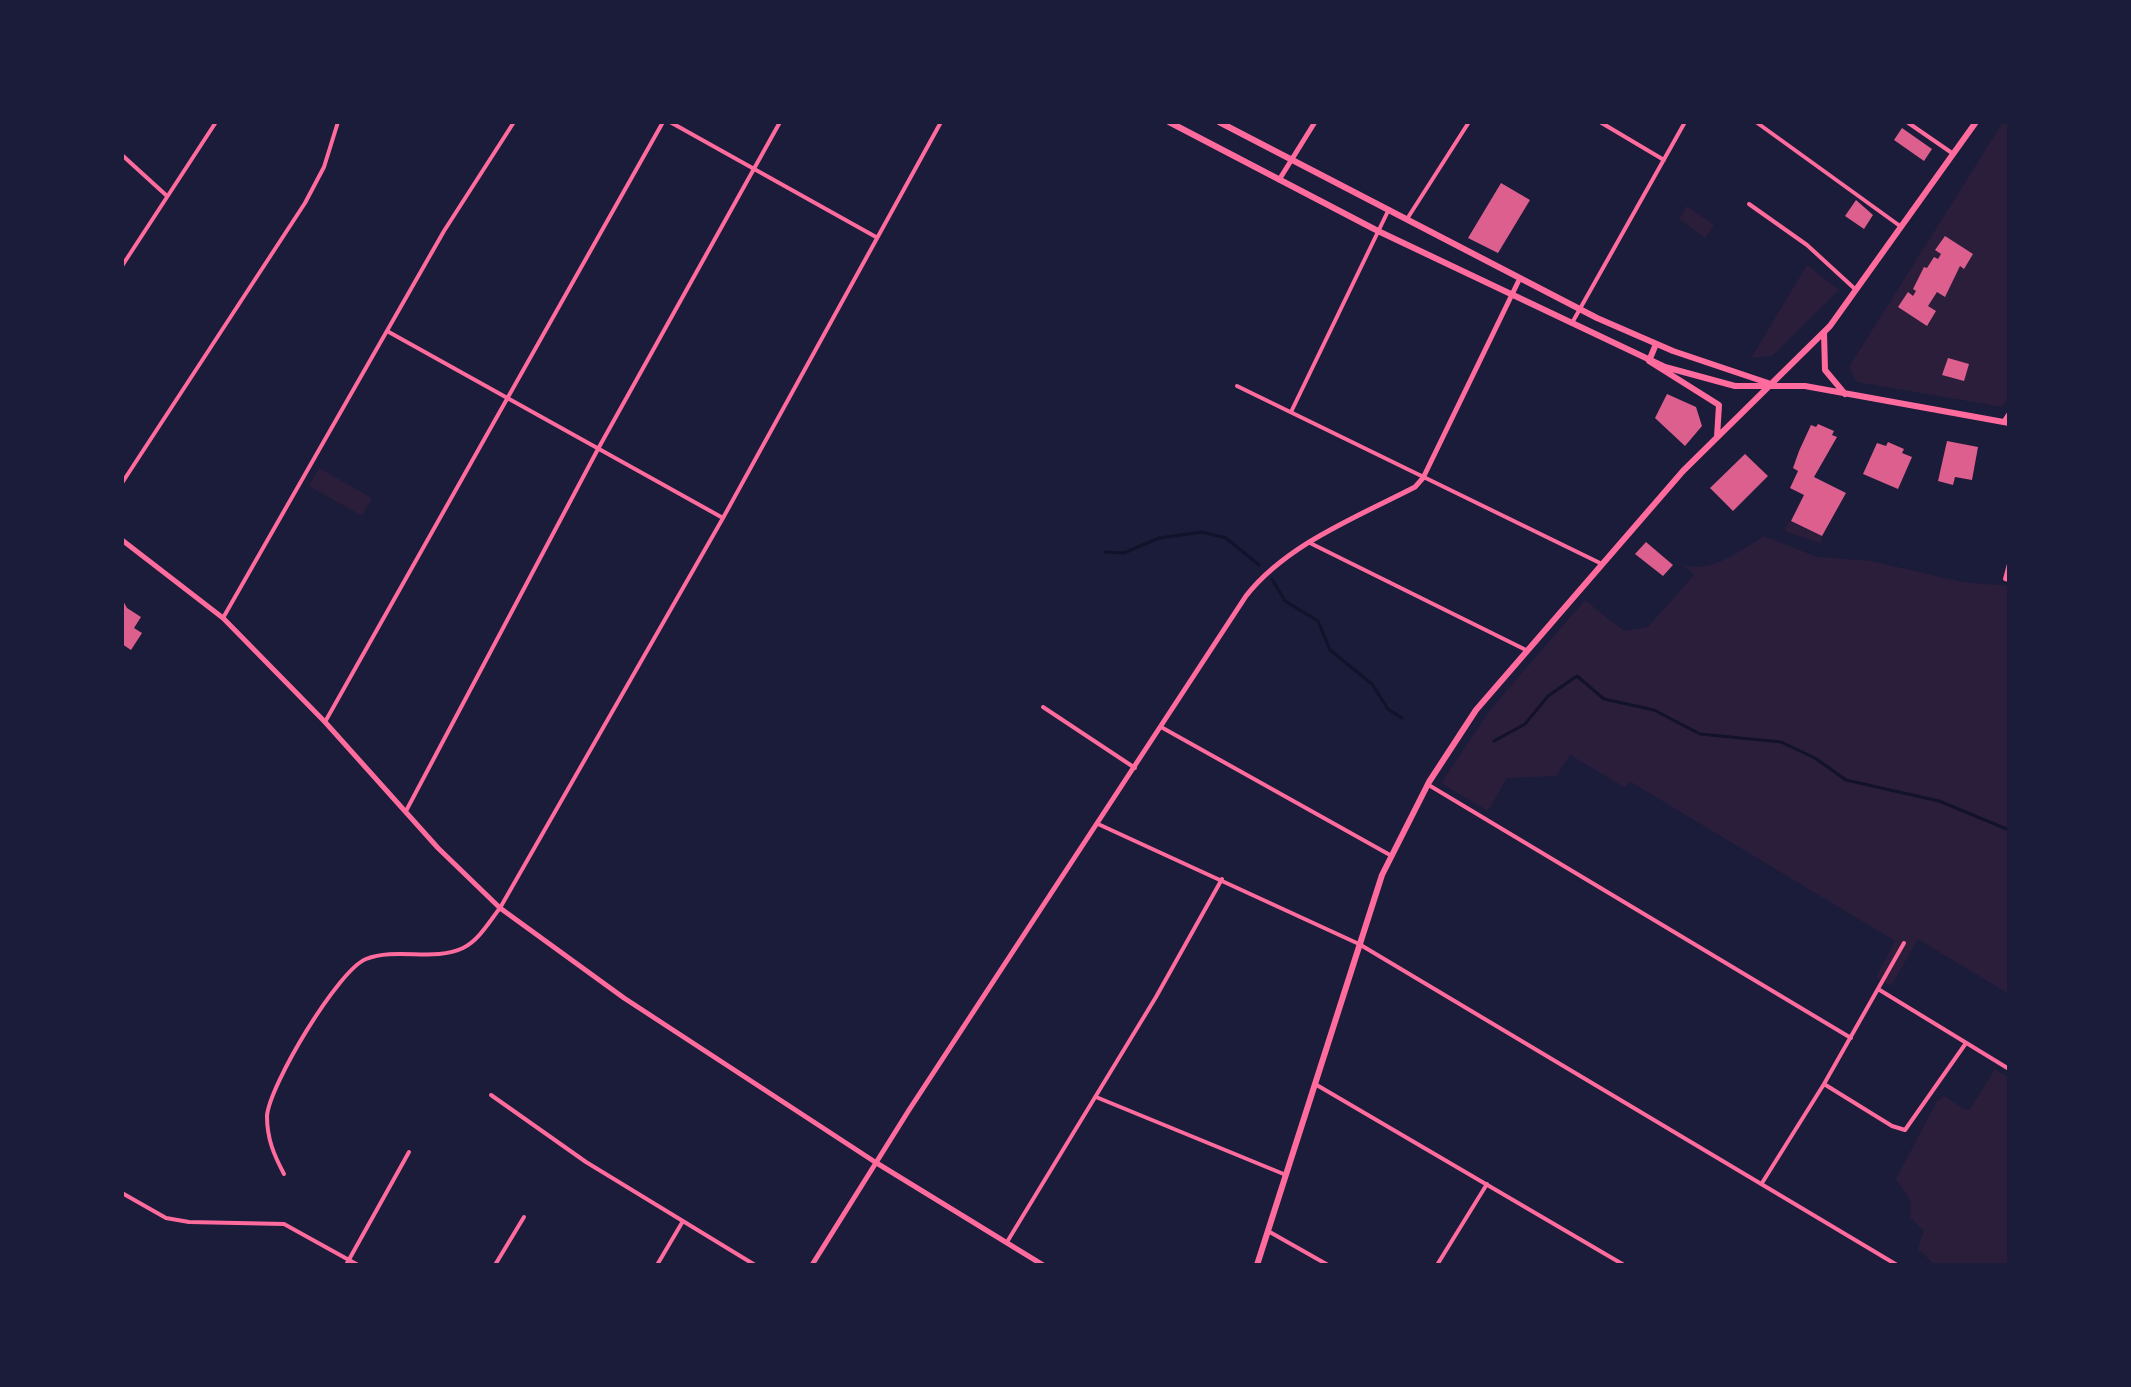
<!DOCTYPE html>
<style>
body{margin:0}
#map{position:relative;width:2131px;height:1387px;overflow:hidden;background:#1b1b3a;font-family:"Playfair Display",serif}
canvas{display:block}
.frame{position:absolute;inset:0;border:124px solid #1b1b3a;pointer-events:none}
</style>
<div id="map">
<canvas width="2131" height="1387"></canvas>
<div class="frame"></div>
</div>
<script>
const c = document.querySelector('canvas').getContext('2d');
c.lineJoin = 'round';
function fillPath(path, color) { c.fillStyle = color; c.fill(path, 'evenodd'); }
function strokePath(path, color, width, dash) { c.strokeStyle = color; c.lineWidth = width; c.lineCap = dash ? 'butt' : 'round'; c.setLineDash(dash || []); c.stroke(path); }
fillPath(new Path2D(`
 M2003 122H2009V396L2002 407 1857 382 1849 367Z
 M1687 206 1714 225 1705 238 1679 219Z
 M1807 265 1839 290 1772 356 1751 358Z
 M319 468 372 498 362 516 309 486Z
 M1789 521 1823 537 1820 543 1784 531Z
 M1764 536 1817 557 1871 561 1962 582 2009 586V994L1918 939 1891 986 1876 977 1895 941 1631 782 1624 787 1570 755 1556 776 1507 778 1488 811 1441 783 1491 709 1585 600 1624 631 1648 627 1694 575 1682 564C1710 575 1741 550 1764 536Z
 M1995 1069 2009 1078V1265H1935L1918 1249 1924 1231 1910 1217 1911 1202 1896 1179 1937 1101 1944 1096 1966 1110 1970 1109Z`), '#2a1e3b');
strokePath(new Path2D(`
 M1105 552 1124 553 1159 538 1202 532 1226 538 1259 565
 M1272 579 1285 601 1318 621 1330 650 1372 684 1388 709 1402 718
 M1494 741 1525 724 1548 696 1577 676 1604 699 1654 710 1700 734 1781 742 1815 758 1846 780 1939 801 2009 830`), '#12122b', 3);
fillPath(new Path2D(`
 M1902 128 1932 149 1924 161 1894 140Z
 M1501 183 1530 200 1498 253 1468 238Z
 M1856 200 1873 215 1864 229 1845 216Z
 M1945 236 1973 254 1964 269 1960 266 1945 297 1937 292 1928 306 1936 311 1927 326 1898 307 1908 292 1913 296 1916 291 1913 289 1924 267 1927 268 1934 257 1938 259 1941 254 1935 250Z
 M1948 358 1969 364 1964 381 1942 375Z
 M1667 394 1696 407 1702 426 1685 446 1655 418Z
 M1818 424 1834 431 1832 435 1837 437 1814 477 1846 493 1822 536 1791 521 1804 495 1790 488 1798 471 1793 468 1799 451 1811 425 1816 427Z
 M1947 441 1978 447 1972 480 1955 477 1953 485 1938 481Z
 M1888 442 1904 449 1902 453 1912 457 1898 489 1863 474 1877 443 1886 446Z
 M1745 454 1768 476 1733 511 1710 488Z
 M1646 542 1673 565 1663 576 1635 554Z
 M122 599 127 608 141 617 134 628 142 633 131 650 122 644Z`), '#dd5f8e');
strokePath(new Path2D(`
 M670 122 876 237
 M1600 122 1664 160
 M1756 122 1900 226
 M1907 122 1952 153
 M122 155 167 196
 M1749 204 1807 245 1855 289
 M1407 219 1469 122
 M122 266 216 122
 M1572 323 1685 122
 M387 331 723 518
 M1237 386 1602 564
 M1291 412 1389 209
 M2003 422 2009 413
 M122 483 305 203 324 167 338 122
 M1310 543 1526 650
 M2009 564 2005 579 2009 580
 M223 618 444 231 514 122
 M1043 707 1135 768
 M325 722 663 122
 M1161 727 1390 855
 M1427 784 1851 1038
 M406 811 598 449 780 122
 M1098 824 1359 944 1897 1265
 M1878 989 2009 1069
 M1315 1084 1624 1265
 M1824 1084 1892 1126 1905 1130 1966 1043
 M491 1095 586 1162 755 1265
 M1096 1097 1286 1175
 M284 1174C274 1155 267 1139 267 1116 269 1086 338 970 366 959 397 947 434 962 463 948 479 940 489 922 500 908L723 518 941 122
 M1762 1183 1824 1084 1904 943
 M122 1193 166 1218 189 1222 284 1224 358 1265
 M1268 1231 1328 1265
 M1007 1242 1156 997 1222 879
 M346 1265 409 1152
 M495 1265 524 1217
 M657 1265 683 1221
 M1437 1265 1487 1184`), '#ff6b9d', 4);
strokePath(new Path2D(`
 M1279 180 1315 122
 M812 1265 909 1110 1246 596C1287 544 1357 517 1415 487L1423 478 1520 278`), '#ff6b9d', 5);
strokePath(new Path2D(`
 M122 540 223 618 325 722 438 848 500 908 624 998 875 1162 1043 1265`), '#ff6b9d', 5);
strokePath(new Path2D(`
 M1169 122 1378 231 1665 367 1735 386H1805L2009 423
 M1219 122 1597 318 1673 351 1768 383
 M1824 333 1825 370 1845 394
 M1656 344 1649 361 1719 405 1717 437
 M1257 1265 1382 875 1429 782 1476 710 1683 471 1830 326 1976 122`), '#ff6b9d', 6);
</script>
